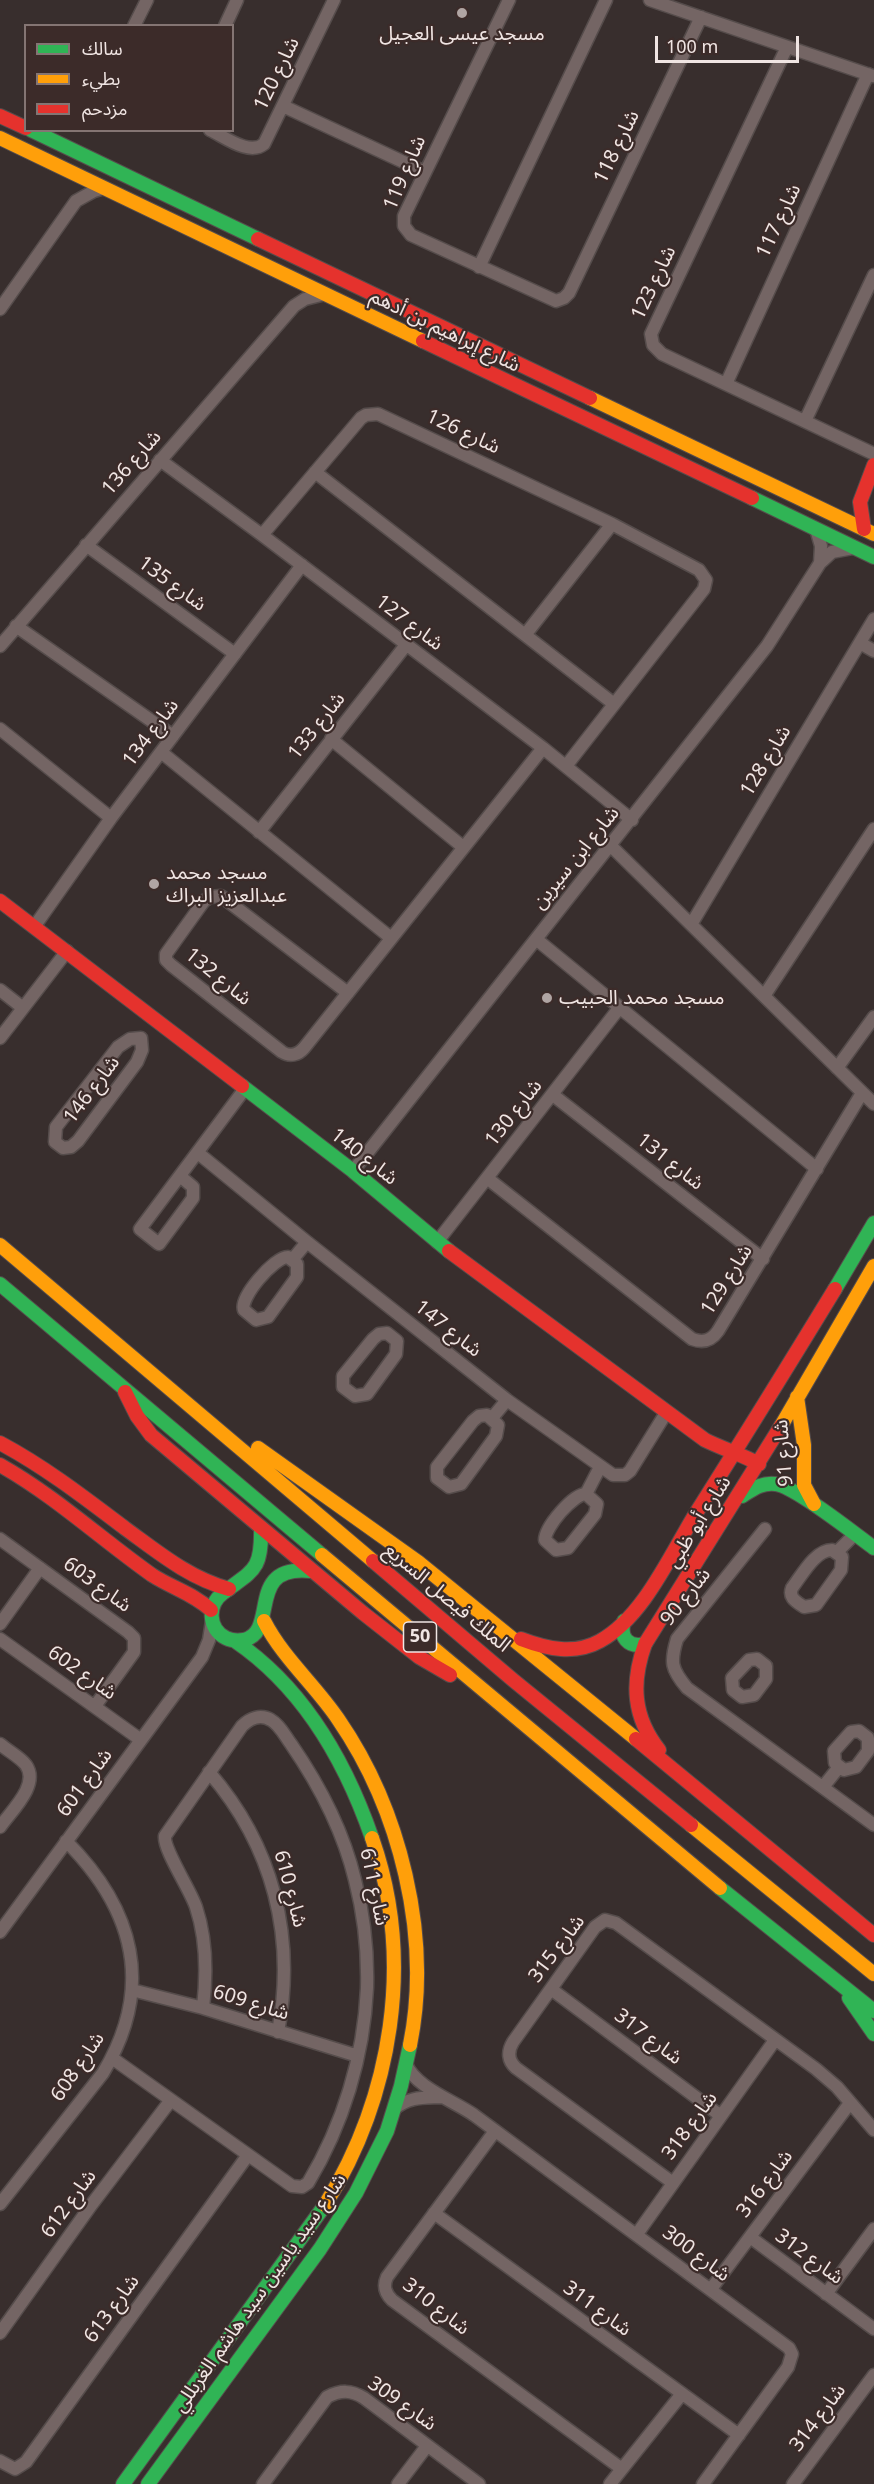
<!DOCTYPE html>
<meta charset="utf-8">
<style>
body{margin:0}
#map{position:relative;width:874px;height:2484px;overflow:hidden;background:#382e2d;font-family:"Noto Sans","Noto Sans Arabic",sans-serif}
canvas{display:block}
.legend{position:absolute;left:24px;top:24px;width:210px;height:108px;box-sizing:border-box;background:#3c2b29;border:2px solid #847573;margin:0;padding:8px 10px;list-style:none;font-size:18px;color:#f0e5e3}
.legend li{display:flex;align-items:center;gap:12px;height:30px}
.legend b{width:30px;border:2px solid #847573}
.scale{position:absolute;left:655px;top:36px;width:144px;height:27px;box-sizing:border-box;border:3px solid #f0e5e3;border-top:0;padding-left:8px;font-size:18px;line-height:21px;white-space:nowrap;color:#f0e5e3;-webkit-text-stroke:4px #3c2b29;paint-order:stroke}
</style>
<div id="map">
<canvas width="874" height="2484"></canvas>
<ul class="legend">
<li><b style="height:8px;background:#30b455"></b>سالك</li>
<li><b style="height:8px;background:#ff9f0a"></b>بطيء</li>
<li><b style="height:8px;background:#e5322d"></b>مزدحم</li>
</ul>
<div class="scale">100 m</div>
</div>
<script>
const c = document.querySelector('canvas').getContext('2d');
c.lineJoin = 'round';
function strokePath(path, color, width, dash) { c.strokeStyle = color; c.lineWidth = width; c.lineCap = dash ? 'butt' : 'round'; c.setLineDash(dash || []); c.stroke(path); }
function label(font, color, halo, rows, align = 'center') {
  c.font = font + ' "Noto Sans","Noto Sans Arabic",sans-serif'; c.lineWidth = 4.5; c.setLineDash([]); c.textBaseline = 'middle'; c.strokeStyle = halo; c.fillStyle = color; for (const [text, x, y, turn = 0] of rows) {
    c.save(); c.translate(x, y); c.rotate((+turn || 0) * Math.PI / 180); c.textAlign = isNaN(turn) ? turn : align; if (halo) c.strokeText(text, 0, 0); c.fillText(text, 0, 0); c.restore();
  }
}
const street = new Path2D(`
 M509 0 404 216V226L411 235 556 301 564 298 569 293 701 17
 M650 0 873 76
 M134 26 147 0
 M225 26 237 0
 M787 47 651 334 653 345 662 354 874 454
 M283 106 425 172
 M210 130C225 137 249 156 264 144L334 0
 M479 267 606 0
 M0 309 76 201 94 191 104 188
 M726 384 868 74
 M805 421 874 275
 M160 460 262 535 543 748 632 820
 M315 472 614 704
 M816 529 821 546 820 563
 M262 535 361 418 366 415 378 414 612 524 699 570 706 580 704 589 566 766
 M86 545 235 654
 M16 626 173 736
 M525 635 612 524
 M860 643 874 651
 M0 646 294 306 305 299 325 294
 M0 729 111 818
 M331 739 463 847
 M161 752 391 938
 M259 832 406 645
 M611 846 874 1104
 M692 923 874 619
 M34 927 111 818 302 565
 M536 939 817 1169
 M0 990 23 1008
 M348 993 221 896 210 897 204 901 166 954V960L171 965 282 1052C290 1057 298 1055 304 1048 384 948 463 848 543 748
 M764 996 874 829
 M0 1038 67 951
 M141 1038 142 1050 137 1062 78 1141 71 1147 63 1148 55 1142 56 1127 118 1047 130 1039Z
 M837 1068 874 1017
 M553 1095 763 1259
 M198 1153 307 1242 507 1400 613 1475H625L630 1471 666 1413
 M353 1171 767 646 820 563 832 552 853 548
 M180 1176 193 1187V1198L159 1244 140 1229 244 1090
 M487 1178 692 1339C703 1343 711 1341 718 1331L862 1093
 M437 1242 620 1007
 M288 1257 297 1264V1277L268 1317 256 1320 244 1310C239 1298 274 1257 288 1257Z
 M292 1260 307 1242
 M387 1333 397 1341 396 1354 367 1394 355 1396 343 1387V1376L373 1339 379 1334Z
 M487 1415 498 1425 496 1436 461 1484 449 1487 437 1478V1467L473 1421 479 1416Z
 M492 1418 507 1400
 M586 1494 597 1504 595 1514 568 1548 556 1550 545 1540C545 1527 573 1494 586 1494Z
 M586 1494 600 1467
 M765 1529 677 1639C670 1662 671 1669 687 1688L874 1825
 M0 1539 128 1632 134 1638V1652L95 1706
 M832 1550 842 1557 841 1570 816 1605 804 1607C797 1602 788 1598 792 1588 802 1575 815 1550 832 1550Z
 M836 1553 855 1534
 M0 1624 40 1568
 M0 1639 141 1740
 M757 1659 766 1666V1679L754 1695 742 1697 733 1690 732 1678 749 1660Z
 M859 1731 868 1738V1751L856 1767 844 1770 835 1763 834 1751 851 1732Z
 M0 1744C8 1751 20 1757 26 1765 40 1785 11 1811 0 1827
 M209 1772C273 1846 296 1936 278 2032
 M823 1787 839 1767
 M0 1932 202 1657 209 1640 212 1621
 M551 1989 721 2116
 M132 1990 203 2008 358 2056
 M112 2058 292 2186 302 2187 308 2183C343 2125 364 2056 367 1988 368 1952 364 1915 355 1880 343 1830 320 1786 291 1744 285 1736 280 1725 271 1720 261 1714 250 1718 242 1726L165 1836C163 1849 190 1889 196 1907 207 1940 207 1974 203 2008
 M406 2064C415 2087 454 2101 474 2115L789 2348 792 2354 788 2367 703 2484
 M394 2109C410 2096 424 2098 443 2097
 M495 2131 387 2277C383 2286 385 2293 392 2300L622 2469
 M673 2183 516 2068C508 2061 507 2052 513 2042L595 1927 605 1920 616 1923 816 2069 837 2087 874 2130
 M0 2204 103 2073C155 1987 134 1909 66 1841
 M434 2213 739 2435
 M637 2234 775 2040
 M750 2237 874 2329
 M711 2289 850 2103
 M826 2294 874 2229
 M0 2333 92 2204 171 2100
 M0 2461 15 2469 26 2462 248 2155
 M263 2484 327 2397C341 2390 351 2390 364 2398L479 2484
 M398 2484 427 2446
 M610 2484 681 2395
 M793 2484 874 2375`);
const fast = new Path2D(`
 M31 130 258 239
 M752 498 874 557
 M242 1086 353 1171 449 1251
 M0 1284 322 1555
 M835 1289 874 1223
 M742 1496C753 1489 762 1482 776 1484 796 1487 855 1534 874 1548
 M261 1528C262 1571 253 1570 223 1593 207 1605 208 1629 226 1638 232 1641 238 1641 244 1640 280 1631 244 1564 311 1571
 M624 1621C619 1637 628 1648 645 1644
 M235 1641C304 1688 345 1760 372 1838
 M720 1888 874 2011
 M849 1998 874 2034
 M123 2484 325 2205
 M148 2484 320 2249 356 2193 387 2131 401 2086 410 2045`);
const slow = new Path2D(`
 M0 138 423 341
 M590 398 874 534
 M0 1245 373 1561
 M797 1397 804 1445V1485L814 1504
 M781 1426 874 1266
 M258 1448 418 1562 636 1739
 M322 1555 720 1888
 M264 1621C283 1658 315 1685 338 1719 400 1809 432 1936 410 2045
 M691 1825 874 1974
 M325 2205C392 2097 415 1960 372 1838`);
const jam = new Path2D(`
 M0 116 26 128
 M258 239 590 398
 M423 341 752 498
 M864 529 860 502 874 465
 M0 901 242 1086
 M449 1251 705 1440C723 1449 741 1454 759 1464
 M125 1392 137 1416 151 1435 363 1613 419 1657 450 1675
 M0 1443C45 1467 85 1498 126 1529 159 1553 189 1578 229 1589
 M0 1465C55 1496 101 1539 152 1575 172 1588 194 1594 211 1610
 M373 1561 513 1680 691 1825
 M521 1639C547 1649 575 1655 600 1641 642 1618 669 1558 693 1518 741 1442 788 1366 835 1289
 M636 1739 874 1935
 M659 1750C633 1717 631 1683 645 1644L781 1426`);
strokePath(street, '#554c4b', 15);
strokePath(fast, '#554c4b', 16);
strokePath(slow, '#554c4b', 16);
strokePath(jam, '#554c4b', 16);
strokePath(street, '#746564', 12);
strokePath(fast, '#30b455', 14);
strokePath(slow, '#ff9f0a', 14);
strokePath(jam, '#e5322d', 14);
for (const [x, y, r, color] of [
 [462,13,6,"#b0a5a3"],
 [154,884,6,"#b0a5a3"],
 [547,998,6,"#b0a5a3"]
]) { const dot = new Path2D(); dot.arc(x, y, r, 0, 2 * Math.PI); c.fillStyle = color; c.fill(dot); strokePath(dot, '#3c2b29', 2); }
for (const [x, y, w] of [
 [420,1637,33]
]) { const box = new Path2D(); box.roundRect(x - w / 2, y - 15, w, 30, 4.5); c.fillStyle = '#3c2b29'; c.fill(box); strokePath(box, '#f0e5e3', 1.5); }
label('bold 18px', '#f0e5e3', null, [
 ["50",420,1637]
]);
label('20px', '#f0e5e3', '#3c2b29', [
 ["مسجد عيسى العجيل",462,34,"center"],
 ["مسجد محمد",166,873],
 ["عبدالعزيز البراك",166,896],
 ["مسجد محمد الحبيب",559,998]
], 'left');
label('20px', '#f0e5e3', '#3c2b29', [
 ["شارع 120",277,74,-64],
 ["شارع 118",617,147,-64],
 ["شارع 119",405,173,-67],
 ["شارع 117",779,221,-65],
 ["شارع 123",654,283,-65],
 ["شارع إبراهيم بن أدهم",445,331,26],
 ["شارع 126",463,432,25],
 ["شارع 136",132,463,-49],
 ["شارع 135",172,584,36],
 ["شارع 127",409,623,37],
 ["شارع 133",317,726,-52],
 ["شارع 134",151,733,-53],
 ["شارع 128",766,761,-59],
 ["شارع ابن سيرين",576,858,-51],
 ["شارع 132",218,977,39],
 ["شارع 146",92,1090,-53],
 ["شارع 130",514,1113,-52],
 ["شارع 140",364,1157,38],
 ["شارع 131",670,1162,38],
 ["شارع 129",727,1280,-58],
 ["شارع 147",448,1329,38],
 ["شارع 91",784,1453,-95],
 ["شارع أبو ظبي",699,1522,-58],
 ["شارع 603",97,1585,36],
 ["شارع 90",686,1597,-52],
 ["الملك فيصل السريع",447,1598,40],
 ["شارع 602",82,1673,35],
 ["شارع 601",85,1783,-54],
 ["شارع 611",374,1887,78],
 ["شارع 610",290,1889,75],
 ["شارع 315",557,1949,-53],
 ["شارع 609",251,2003,17],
 ["شارع 317",648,2037,37],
 ["شارع 608",78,2067,-56],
 ["شارع 318",690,2126,-54],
 ["شارع 316",765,2184,-53],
 ["شارع 612",69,2204,-54],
 ["شارع 300",696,2254,37],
 ["شارع 312",809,2257,36],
 ["شارع سيد ياسين سيد هاشم الغربللي",260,2293,-55],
 ["شارع 310",436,2307,38],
 ["شارع 613",112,2309,-54],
 ["شارع 311",597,2309,36],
 ["شارع 309",402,2404,35],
 ["شارع 314",818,2418,-53]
]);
</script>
